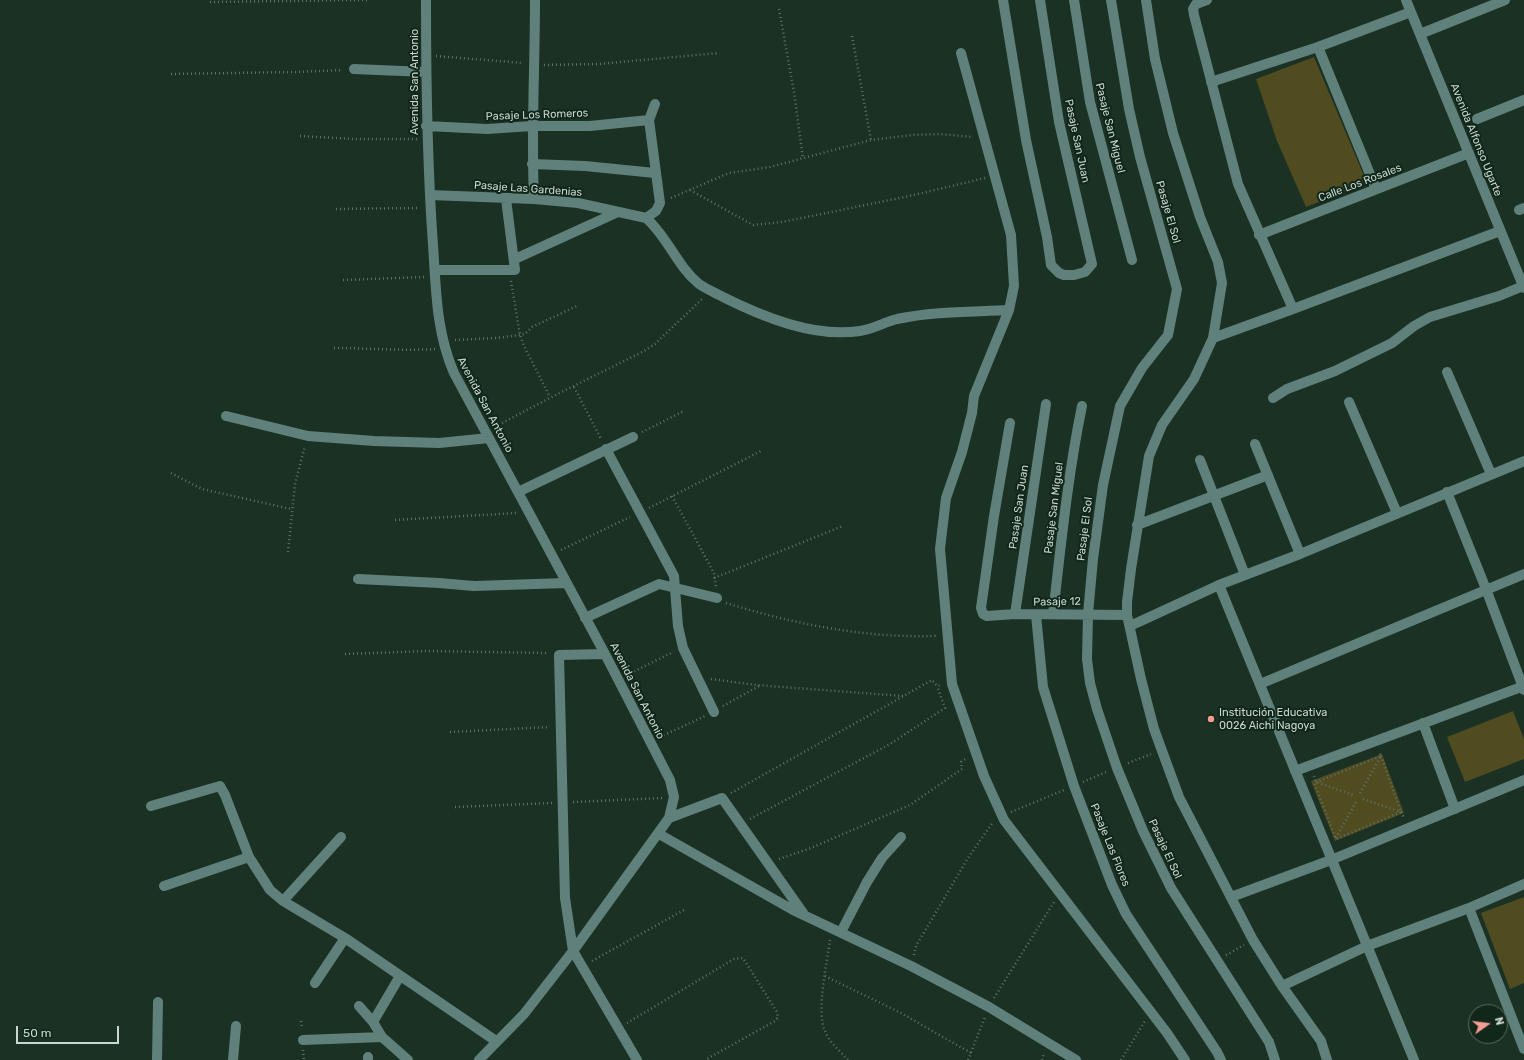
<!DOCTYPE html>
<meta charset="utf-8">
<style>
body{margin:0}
#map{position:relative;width:1524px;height:1060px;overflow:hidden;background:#1a3124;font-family:Rubik,sans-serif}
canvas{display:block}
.north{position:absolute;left:1468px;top:1004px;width:40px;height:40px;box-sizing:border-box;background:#10271a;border:1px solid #5a6d62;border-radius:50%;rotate:76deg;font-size:11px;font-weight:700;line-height:16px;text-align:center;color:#c9d7ce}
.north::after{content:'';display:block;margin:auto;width:14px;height:18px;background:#f59c93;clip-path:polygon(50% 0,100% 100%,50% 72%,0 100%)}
.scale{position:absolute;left:16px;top:1026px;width:103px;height:18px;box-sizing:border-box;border:2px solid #c9d7ce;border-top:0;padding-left:5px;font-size:12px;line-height:14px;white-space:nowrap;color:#c9d7ce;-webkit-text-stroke:3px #10271a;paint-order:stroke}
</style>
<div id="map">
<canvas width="1524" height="1060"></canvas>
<div class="north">N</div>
<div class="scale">50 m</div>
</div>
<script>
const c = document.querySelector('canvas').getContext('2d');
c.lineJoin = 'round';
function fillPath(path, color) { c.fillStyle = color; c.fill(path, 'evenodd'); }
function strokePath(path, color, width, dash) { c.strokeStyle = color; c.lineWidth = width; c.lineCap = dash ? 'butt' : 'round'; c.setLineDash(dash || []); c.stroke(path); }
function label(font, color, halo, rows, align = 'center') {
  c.font = font + ' Rubik,sans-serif'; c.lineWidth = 4; c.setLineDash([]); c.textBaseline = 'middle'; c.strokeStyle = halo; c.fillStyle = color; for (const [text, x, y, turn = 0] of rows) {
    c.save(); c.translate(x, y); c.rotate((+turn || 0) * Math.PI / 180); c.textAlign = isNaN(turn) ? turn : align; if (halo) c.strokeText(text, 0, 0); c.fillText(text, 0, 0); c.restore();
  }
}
fillPath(new Path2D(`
 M1314 57 1367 183 1306 207 1277 141 1256 79Z
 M1513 711 1524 739V759L1465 782 1447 737Z
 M1382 754 1404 813 1335 841 1311 781Z
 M1524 897V983L1510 989 1481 913Z`), '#504c20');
strokePath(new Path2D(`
 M210 2 367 0
 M779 9 794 92 803 159
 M852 36 871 140
 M436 56 523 63
 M544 65 599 64 718 53
 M171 74 295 72 343 70
 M300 136 354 139H417
 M690 190 753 225 782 222 841 210 914 195 985 178
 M671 198 729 173 770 167 871 140 912 135 939 134 973 137
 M336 209 419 208
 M343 280 425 277
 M511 281 520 335 524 346 550 397
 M455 340 497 338 525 334 532 327 577 306
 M334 348C368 348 402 351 435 349
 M574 387 601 439
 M495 427C544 400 594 376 644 351L655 344 702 299
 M642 432 684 411
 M171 473 202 489 291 509
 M672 496 714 573 716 587
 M649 508 763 450
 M395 520 516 513
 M561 550 630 517
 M288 552 295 484 305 446
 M714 578 843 526
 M726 603C794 624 863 638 935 636L936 638
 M345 654 428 651 548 653
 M627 675 673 652
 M711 679 756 685 903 696
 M723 706 761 685
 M450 732 550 727
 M660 737 705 716
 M1381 756 1401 812 1336 839 1314 783Z
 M1128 763 1151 754
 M1314 776 1316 782 1353 795
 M1083 782 1106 772
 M731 793 932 680 937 686 941 685
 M1360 793 1381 756 1379 751
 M1363 799 1401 812 1404 818
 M573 802 662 798
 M455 807 552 803
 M1011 812 1064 790
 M750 819 890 744 945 708 937 686
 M1336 838 1356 802
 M779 859 811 848 910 805 962 769 961 762 967 758
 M830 940C827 962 816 1012 825 1031 829 1042 840 1051 848 1060
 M914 955 916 946 968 858 993 822
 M1226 955 1244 945
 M592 961 684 910
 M825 976 901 1013 971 1053
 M994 998 1054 902
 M301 1021 302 1029
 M627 1023 734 959 743 958 777 1012 778 1017 775 1021 705 1060
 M303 1050 304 1060
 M968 1060 985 1017
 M1042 1060 1044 1054
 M1121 1060 1145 1021`), '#607368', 2.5, [1, 3]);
strokePath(new Path2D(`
 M426 0C426 82 427 163 433 245 436 288 436 332 454 373L605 654 670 780 674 797 669 818 573 951 524 1014 479 1060
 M1003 0 1026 140 1047 237 1051 265 1059 273 1064 275H1074L1085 272 1092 264 1059 122 1040 0
 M1074 0 1090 102 1132 260
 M1111 0 1129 109 1140 157 1177 289 1168 335 1142 368 1120 406 1103 485 1093 559 1088 614 1087 659 1090 683 1097 709 1117 768 1143 831 1171 888 1269 1042 1275 1060
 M1146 0 1155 59 1173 133 1200 217 1218 262 1222 283 1213 338 1194 379 1162 425 1149 456 1131 569 1127 602V615L1141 679 1154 729 1179 797 1253 940 1282 986 1321 1041 1327 1060
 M1207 0 1196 4 1193 9 1194 15 1238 184 1293 309
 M1406 0 1524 288
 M1420 34 1505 0
 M1318 47 1376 189
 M961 53 1011 235 1014 286 1009 310 974 396 972 413 962 452 946 498 940 549 952 684 984 776 1004 820 1167 1033 1185 1060
 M354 69 426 72
 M1211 82 1318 47 1411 12
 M1477 119 1524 100
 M426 126 487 129 532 126H590L649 120
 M532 164 585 166 655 173
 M430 195 534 199 578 203 646 218C667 236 677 266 699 284 706 289 716 293 723 297 763 317 814 338 860 331 873 329 885 322 897 319 934 311 972 312 1009 310
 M534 199C531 133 535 66 535 0
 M1519 210 1524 208
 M646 218 656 211 660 203 649 120 655 104
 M1259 235 1469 153
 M515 259 618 212
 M435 270H515L506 199
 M1213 338 1293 309 1500 231
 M1447 372 1491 474
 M1273 398 1287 389 1335 371 1392 343 1414 326 1430 317 1499 296 1523 286
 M1349 402 1397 513
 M226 416 308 436 374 441 439 443 489 438
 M1010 423 994 516 981 608 983 614 987 616 1015 614 1127 615
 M1255 444 1300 554
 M606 449 674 576 678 626 683 648 714 712
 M1200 460 1245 575
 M518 492 633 437
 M1447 492 1486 589 1524 690
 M1137 525 1268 475
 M358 579 439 583 474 586 566 583
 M1219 585 1414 1060
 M1015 614 1046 404
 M1053 614C1061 544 1068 474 1082 406
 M1036 615 1043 687 1074 786 1112 885 1126 914 1217 1052 1221 1060
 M585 618 659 584 717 598
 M1130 626 1219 585 1300 554 1524 461
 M605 654 559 655 565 898 573 951 637 1060
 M1260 684 1524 574
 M1423 723 1455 809
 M1295 771 1524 686
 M151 806 220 786 225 795 249 857 270 890 283 901 345 938 496 1041
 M669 818 722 798 803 913
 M659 834 793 910 911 966 989 1007 1076 1060
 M164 886 249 857
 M1231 897 1331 860 1524 780
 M283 901 341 837
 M1469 908 1524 1049
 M841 932 867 882 882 858 901 837
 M315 983 345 938
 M1282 986 1367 946 1469 908 1524 884
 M359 1006 373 1022 382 1037 408 1060
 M373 1022 400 976
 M303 1040 382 1037
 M368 1057V1060
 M157 1060 158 1002
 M233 1060 236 1026`), '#60817b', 10);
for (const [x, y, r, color] of [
 [1211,719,4,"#f59c93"]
]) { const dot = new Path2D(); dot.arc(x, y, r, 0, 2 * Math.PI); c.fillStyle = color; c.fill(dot); strokePath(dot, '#10271a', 1.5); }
label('11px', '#c9d7ce', '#10271a', [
 ["Avenida San Antonio",415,82,-90],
 ["Pasaje Los Romeros",537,115,-2],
 ["Pasaje San Miguel",1110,128,76],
 ["Avenida Alfonso Ugarte",1476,140,68],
 ["Pasaje San Juan",1077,141,78],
 ["Calle Los Rosales",1360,183,-21],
 ["Pasaje Las Gardenias",528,189,4],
 ["Pasaje El Sol",1168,212,74],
 ["Avenida San Antonio",485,405,62],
 ["Pasaje San Juan",1019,507,-82],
 ["Pasaje San Miguel",1054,508,-83],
 ["Pasaje El Sol",1085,529,-83],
 ["Pasaje 12",1057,602,-1],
 ["Avenida San Antonio",637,691,63],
 ["Pasaje Las Flores",1110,845,68],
 ["Pasaje El Sol",1165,849,65]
]);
label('11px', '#c9d7ce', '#10271a', [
 ["Institución Educativa",1219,713],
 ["0026 Aichi Nagoya",1219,726]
], 'left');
</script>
